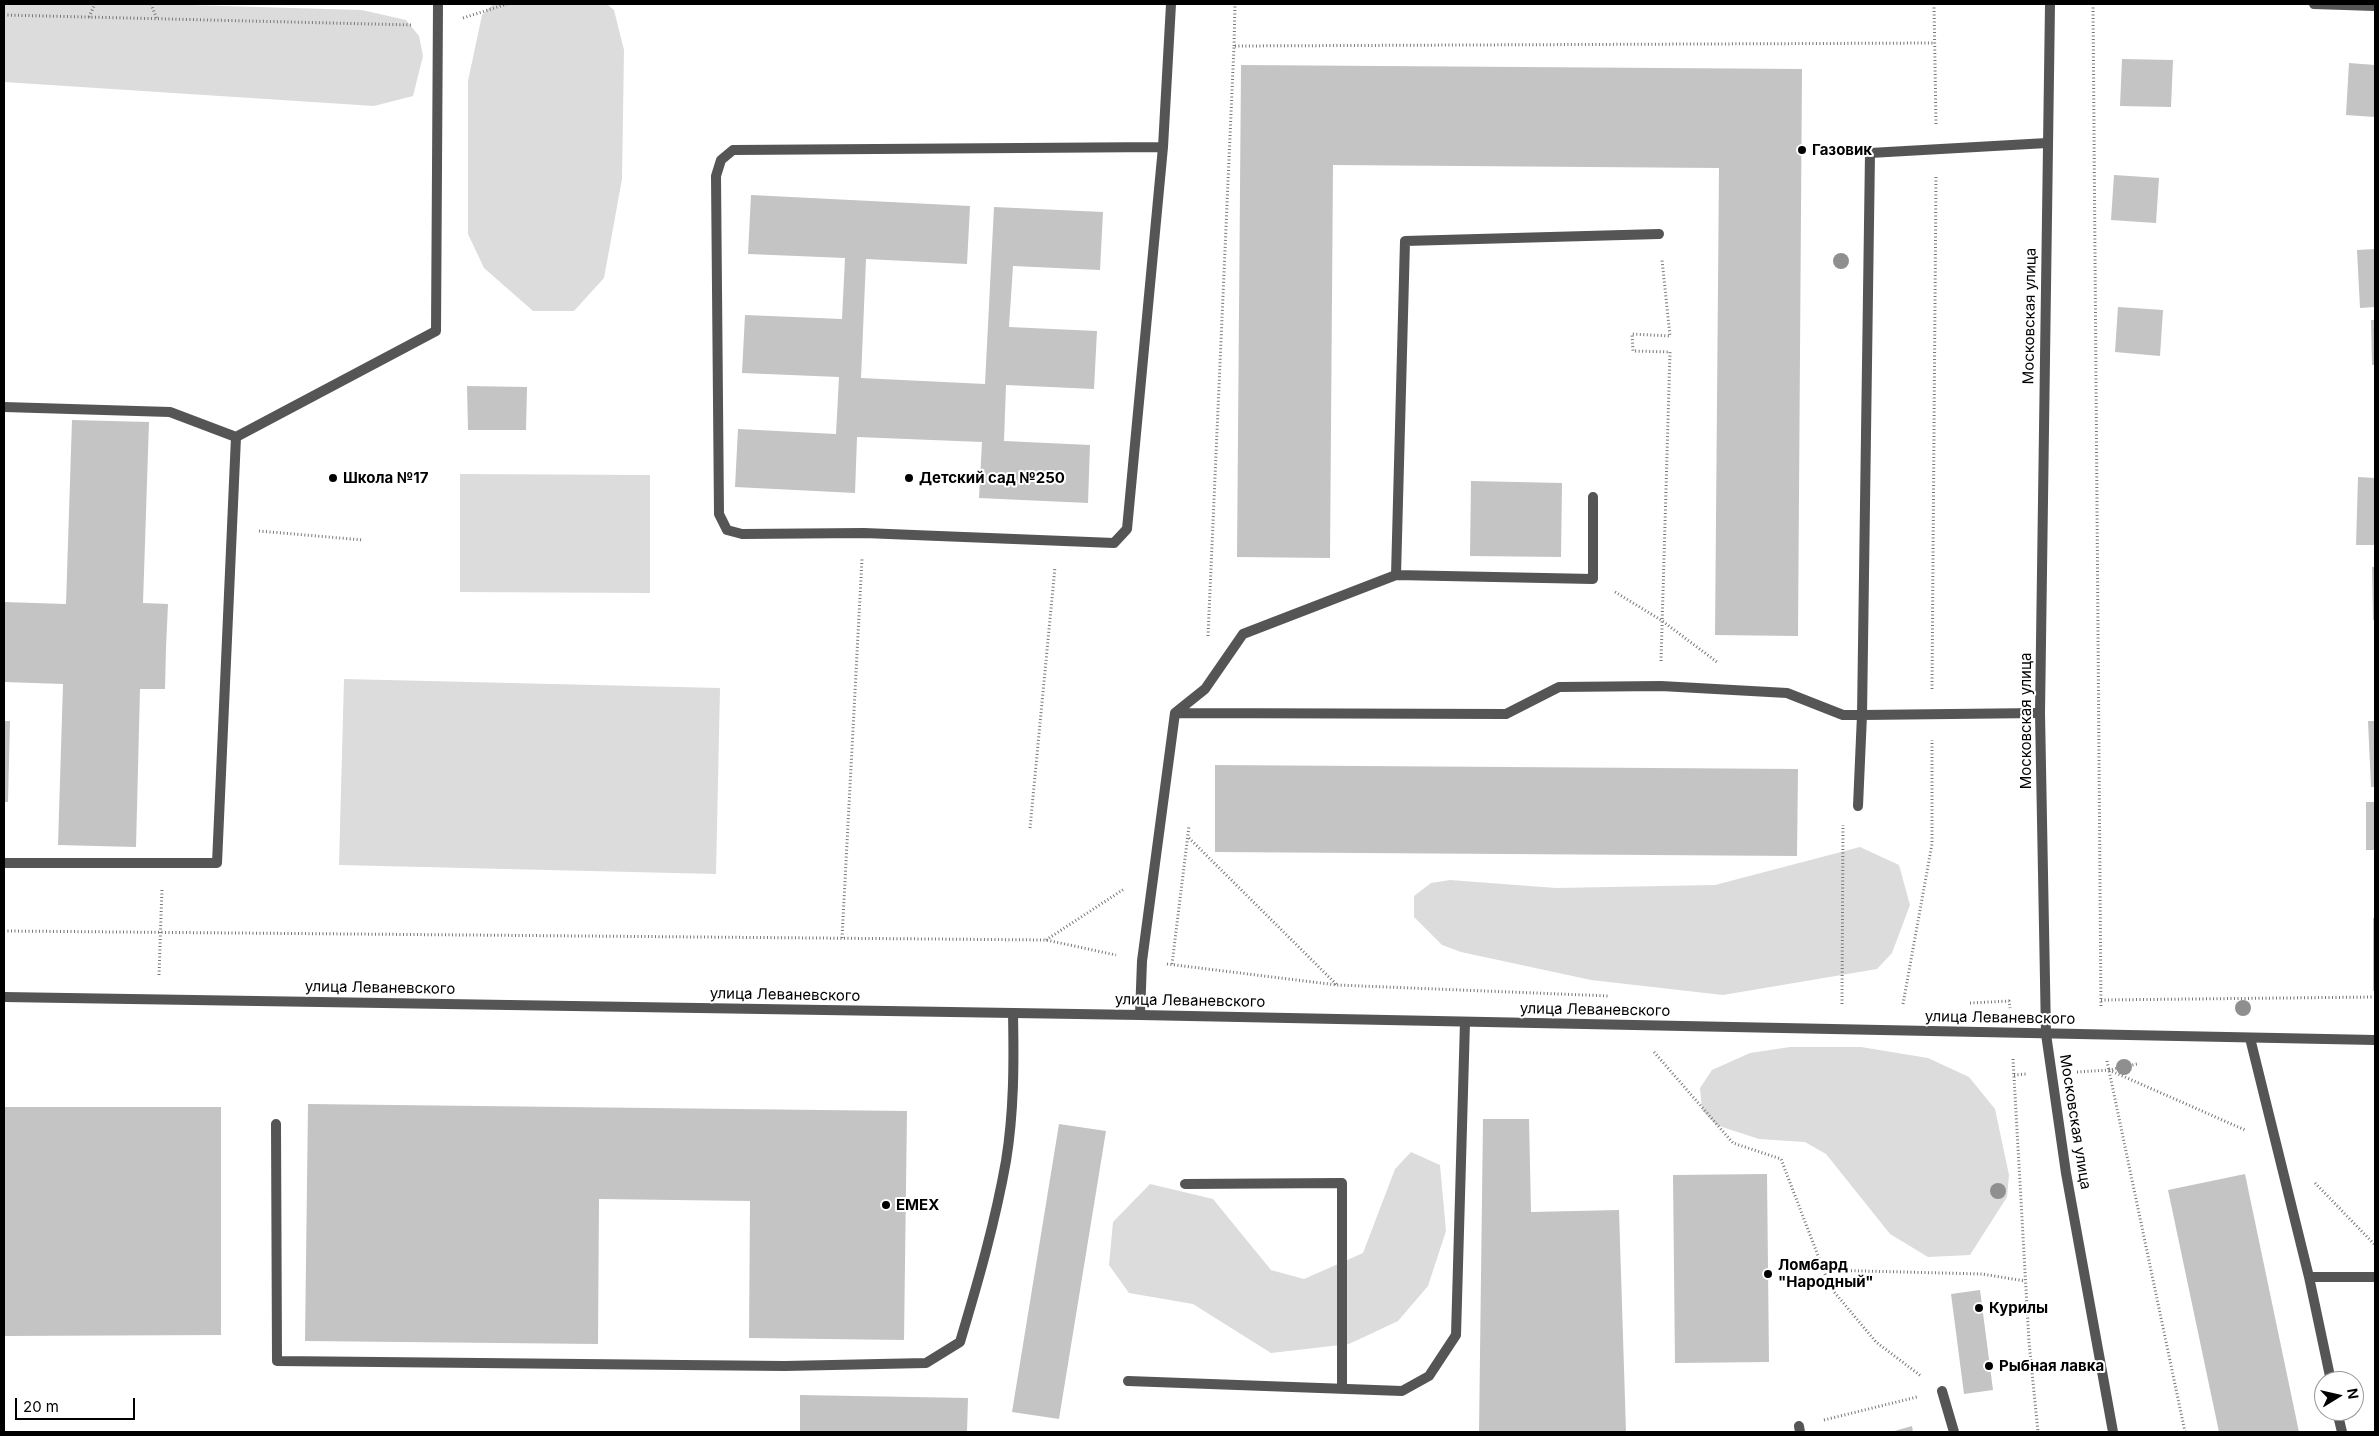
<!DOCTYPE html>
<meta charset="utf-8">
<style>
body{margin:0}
#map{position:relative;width:2379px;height:1436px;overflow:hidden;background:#fff;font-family:Inter,sans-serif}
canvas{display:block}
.frame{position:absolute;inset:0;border:5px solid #000;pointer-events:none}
.north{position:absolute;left:2314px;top:1371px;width:50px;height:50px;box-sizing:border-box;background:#fff;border:1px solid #999;border-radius:50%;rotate:81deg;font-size:14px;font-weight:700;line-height:20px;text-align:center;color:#000}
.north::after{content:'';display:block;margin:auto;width:18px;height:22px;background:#000;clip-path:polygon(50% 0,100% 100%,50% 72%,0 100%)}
.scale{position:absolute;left:15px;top:1398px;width:120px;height:22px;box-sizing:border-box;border:2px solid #000;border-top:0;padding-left:6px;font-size:15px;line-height:18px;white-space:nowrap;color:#000;-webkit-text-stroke:4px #fff;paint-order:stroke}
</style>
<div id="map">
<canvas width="2379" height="1436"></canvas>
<div class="frame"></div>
<div class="north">N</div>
<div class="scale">20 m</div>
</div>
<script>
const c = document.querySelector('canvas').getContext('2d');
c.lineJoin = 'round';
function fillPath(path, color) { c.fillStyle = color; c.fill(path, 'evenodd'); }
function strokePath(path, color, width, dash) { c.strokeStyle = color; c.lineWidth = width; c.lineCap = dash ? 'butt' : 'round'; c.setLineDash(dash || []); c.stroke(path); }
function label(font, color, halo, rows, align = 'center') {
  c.font = font + ' Inter,sans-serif'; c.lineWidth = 4; c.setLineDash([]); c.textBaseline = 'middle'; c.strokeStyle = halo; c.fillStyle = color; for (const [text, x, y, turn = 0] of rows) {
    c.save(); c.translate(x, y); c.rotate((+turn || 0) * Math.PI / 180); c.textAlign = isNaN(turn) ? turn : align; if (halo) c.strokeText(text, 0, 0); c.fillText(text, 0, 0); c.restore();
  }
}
fillPath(new Path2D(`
 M4 4H154L362 10 406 20 419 36 423 56 413 96 374 106 4 82Z
 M493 4H607L614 10 624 50 622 179 604 278 574 311H533L484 268 468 234V81L482 15Z
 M460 474 650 475V593L460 592Z
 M344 679 720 688 716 874 339 865Z
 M1860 847 1899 865 1910 905 1892 953 1877 969 1723 995 1591 980 1461 952 1442 945 1414 917V896L1431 883 1450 880 1556 888 1715 885Z
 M1790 1047H1861L1928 1058 1969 1077 1995 1109 2009 1175 2007 1197 1970 1255 1928 1257 1890 1234 1826 1154 1805 1142 1759 1139 1716 1125 1702 1110 1700 1088 1712 1070 1750 1053Z
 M1411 1152 1440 1165 1446 1231 1428 1286 1398 1321 1349 1344 1271 1353 1193 1304 1129 1293 1109 1265 1113 1222 1150 1184 1213 1199 1271 1270 1304 1279 1363 1253 1395 1169Z`), '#dcdcdc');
fillPath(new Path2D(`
 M2122 59 2173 60 2171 107 2120 106Z
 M2349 63 2375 65V117L2346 115Z
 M1241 65 1802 69 1798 636 1715 635 1719 168 1333 165 1330 558 1237 557Z
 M2114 175 2159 178 2156 223 2111 220Z
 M751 195 970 206 967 264 866 259 861 378 985 384 994 207 1103 212 1100 270 1013 266 1009 327 1097 331 1094 389 1006 385 1004 441 1090 445 1088 503 979 498 982 442 857 437 855 493 735 487 738 429 836 434 839 377 742 373 745 315 842 319 845 258 748 254Z
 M2375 249V307L2360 308 2357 250Z
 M2118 307 2163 310 2160 356 2115 352Z
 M2371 320H2375V365H2372Z
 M467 386 527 387 526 430H468Z
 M72 420 149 422 143 603 168 604 166 647 165 689H140L136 847 58 845 63 684 4 682V602L66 604Z
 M2358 477 2375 478V545H2356Z
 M1471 481 1562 483 1561 557 1470 556Z
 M2372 567H2375V620H2373Z
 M4 721H10L8 802H4Z
 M2368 721H2375V787H2371Z
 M1215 765 1798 769 1797 856 1215 852Z
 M2366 802H2375V850H2366Z
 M2373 918H2375V991H2373Z
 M308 1104 907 1111 904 1340 749 1338 750 1201 599 1199 598 1344 305 1341Z
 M4 1107H221V1335L4 1336Z
 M1483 1119H1529L1531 1212 1619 1210 1626 1432H1479Z
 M1059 1124 1106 1131 1059 1419 1012 1412Z
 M1767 1174 1769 1362 1675 1363 1673 1175Z
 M2245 1174 2299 1432H2219L2168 1190Z
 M1980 1290 1993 1390 1964 1394 1951 1294Z
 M800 1395 968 1398 967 1432H800Z
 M1912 1426 1913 1432H1891Z`), '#c4c4c4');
strokePath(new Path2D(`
 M151 4 157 19
 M1934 4 1936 124
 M2093 4 2101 1008
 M4 15 413 25
 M89 17 95 4
 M463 18 507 4
 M1234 46 1235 4
 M259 531 363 540
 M1615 592 1661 620 1717 662
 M1208 636 1234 46 1935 43
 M1661 661 1670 352 1633 351 1632 334 1670 336 1662 260
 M1932 689 1936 175
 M1030 828 1055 567
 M1189 838 1337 985
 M4 931 1046 940 1116 955
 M842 938 862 559
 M1046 940 1124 889
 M1167 964 1337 985 1609 996
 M1172 964 1189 826
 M159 975 162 888
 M2101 1000 2375 997
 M1970 1003 2009 1001 2010 1008
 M1842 1004 1843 825
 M1903 1004 1932 844V740
 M1654 1052 1733 1143 1781 1159 1830 1287 1876 1342 1921 1376
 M2013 1059 2029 1342 2038 1432
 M2107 1061 2185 1432
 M2109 1070 2245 1130
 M2077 1072 2109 1070 2137 1064
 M2014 1075 2026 1074
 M2315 1183 2375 1245
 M1823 1270 1982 1274 2025 1281
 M1824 1420 1917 1397`), '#777', 3, [1, 2.5]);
strokePath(new Path2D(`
 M1163 147 733 150 721 160 716 176 719 514 727 530 742 534 864 533 1114 543 1127 529 1163 147 1171 4
 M4 407 170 412 236 437
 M1396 575 1593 579V497
 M1175 713 1506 714 1559 687 1661 686 1787 693 1843 715H1862L1858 806
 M2040 713 1862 715 1870 153 2047 143
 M4 863H217L236 437 436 331 438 4
 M1140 1015 1142 961 1175 713 1205 689 1243 634 1396 575 1405 241 1659 234
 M2250 1038 2309 1277H2375
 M276 1124 277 1361 785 1366 926 1363 960 1342C978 1282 995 1223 1006 1161 1014 1112 1014 1063 1013 1013
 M1185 1184 1342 1183V1389
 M2309 1277 2331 1381
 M1128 1381 1402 1391 1429 1376 1456 1335 1465 1022
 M1942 1391 1954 1432
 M2337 1411 2342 1432
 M1799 1426 1800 1432`), '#555', 10);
strokePath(new Path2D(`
 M2314 4 2375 6
 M4 997 1140 1015 2375 1040`), '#555', 10);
strokePath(new Path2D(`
 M2050 4 2040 713 2046 1034 2066 1173 2113 1432`), '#555', 10);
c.fillStyle = '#8f8f8f';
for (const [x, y] of [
 [1841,261],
 [2243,1008],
 [2124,1067],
 [1998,1191]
]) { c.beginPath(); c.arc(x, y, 8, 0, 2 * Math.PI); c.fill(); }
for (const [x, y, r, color] of [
 [1802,150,5,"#000"],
 [333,478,5,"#000"],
 [909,478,5,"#000"],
 [886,1205,5,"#000"],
 [1768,1274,5,"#000"],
 [1979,1308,5,"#000"],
 [1989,1366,5,"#000"]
]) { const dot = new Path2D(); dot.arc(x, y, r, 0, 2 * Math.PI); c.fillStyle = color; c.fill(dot); strokePath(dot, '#fff', 2); }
label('bold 15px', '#000', '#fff', [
 ["Газовик",1812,150],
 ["Школа №17",343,478],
 ["Детский сад №250",919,478],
 ["EMEX",896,1205],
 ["Ломбард",1778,1265],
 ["\"Народный\"",1778,1282],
 ["Курилы",1989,1308],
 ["Рыбная лавка",1999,1366]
], 'left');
label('15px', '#000', '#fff', [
 ["Московская улица",2030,316,-89],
 ["Московская улица",2026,721,-90],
 ["улица Леваневского",380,988,1],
 ["улица Леваневского",785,995,1],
 ["улица Леваневского",1190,1001,1],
 ["улица Леваневского",1595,1010,1],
 ["улица Леваневского",2000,1018,1],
 ["Московская улица",2075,1122,81]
]);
</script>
